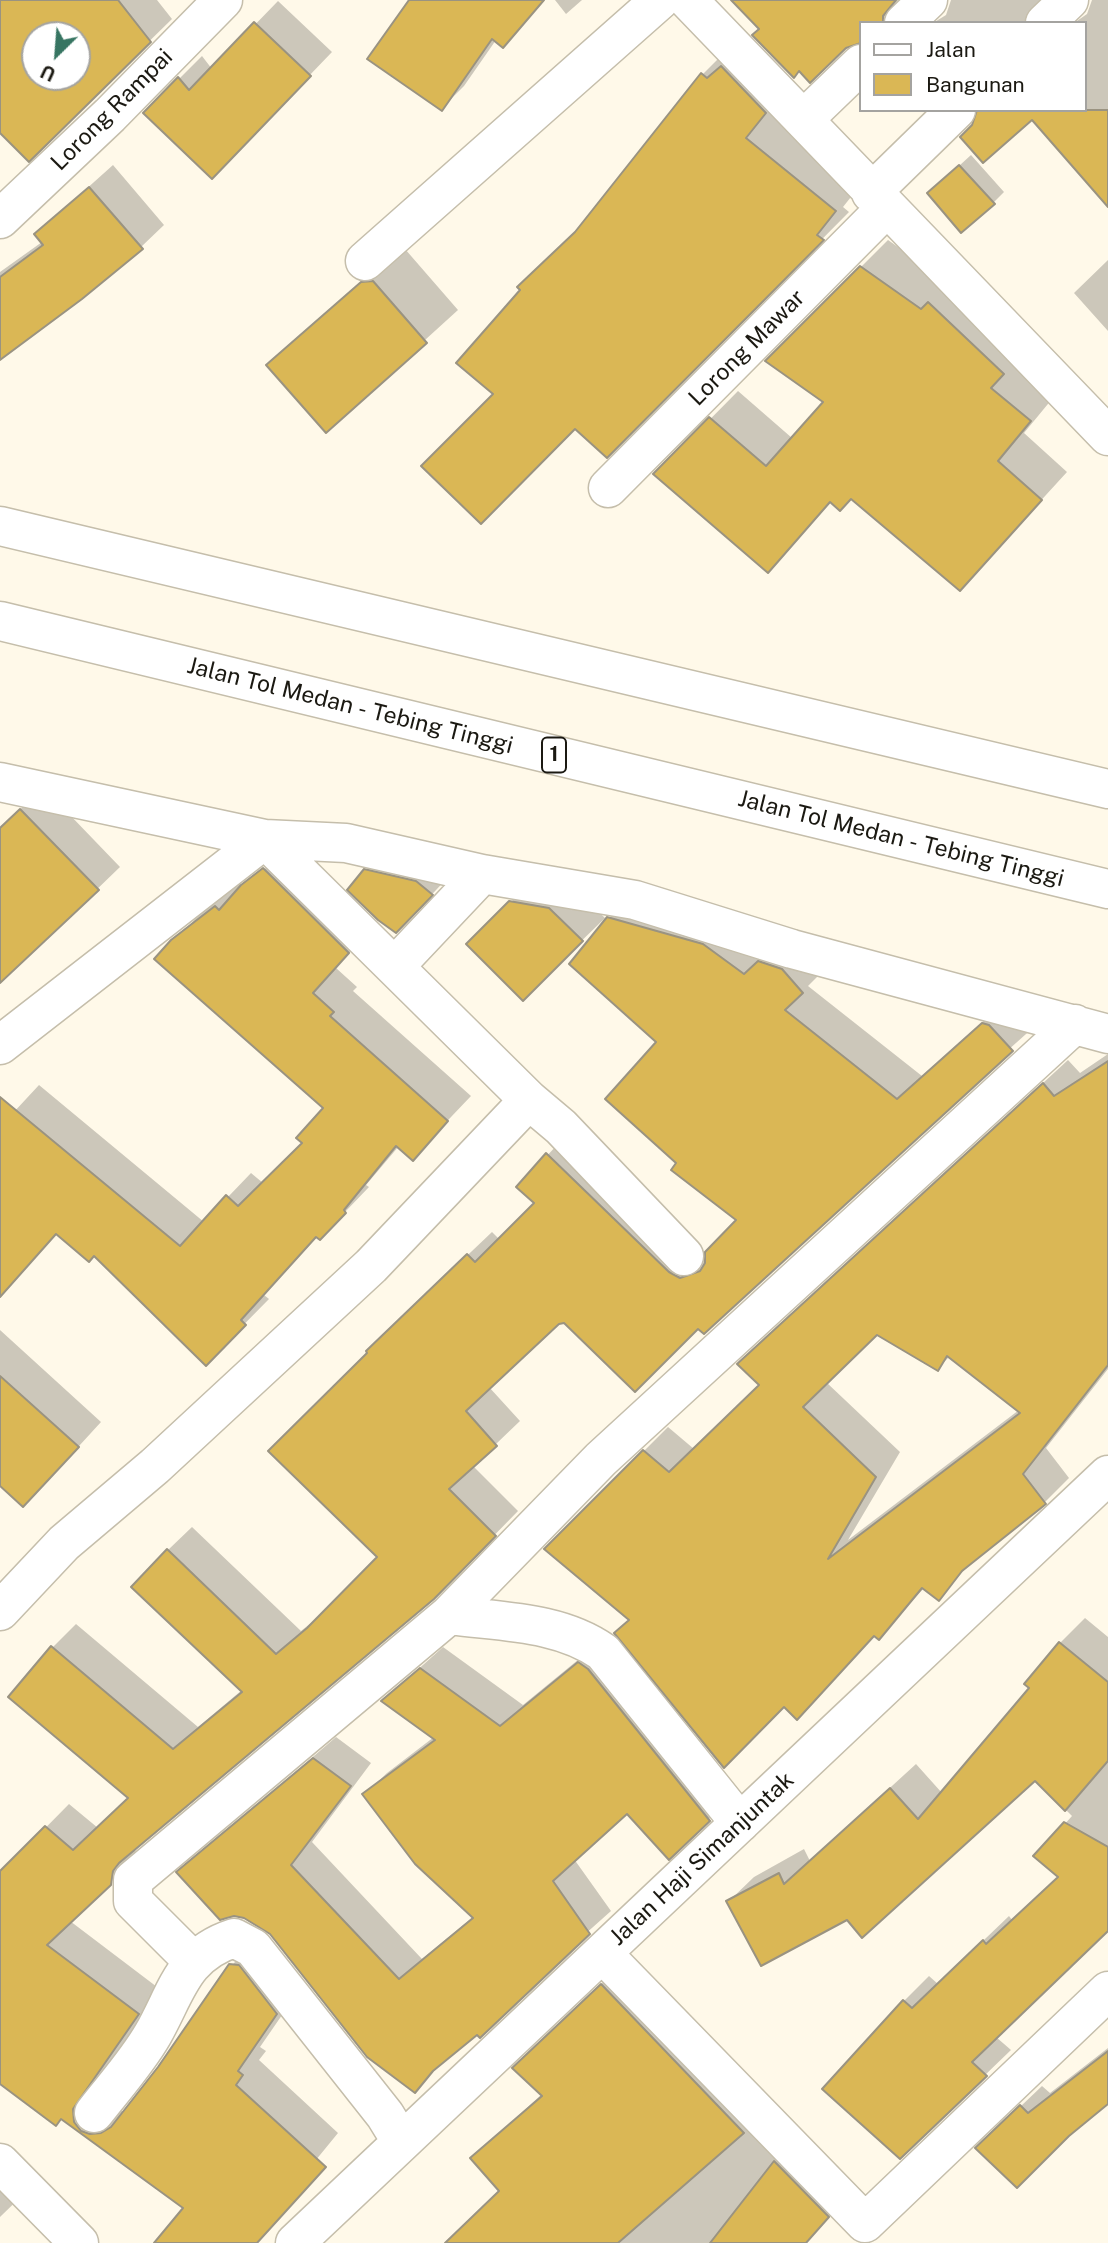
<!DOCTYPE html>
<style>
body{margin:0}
#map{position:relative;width:1108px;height:2243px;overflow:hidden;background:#fff9e9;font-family:"Public Sans",sans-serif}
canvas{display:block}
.legend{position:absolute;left:859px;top:21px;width:228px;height:91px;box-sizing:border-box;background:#fff;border:2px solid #a4a3a0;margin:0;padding:9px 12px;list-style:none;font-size:21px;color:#1b1912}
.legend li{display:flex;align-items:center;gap:14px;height:35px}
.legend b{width:35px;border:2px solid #a4a3a0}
.north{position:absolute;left:21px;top:21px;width:70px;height:70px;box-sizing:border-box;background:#fff;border:2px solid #a4a3a0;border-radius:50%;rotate:205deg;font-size:19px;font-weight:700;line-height:28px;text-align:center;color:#1b1912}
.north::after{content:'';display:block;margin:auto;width:24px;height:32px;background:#377562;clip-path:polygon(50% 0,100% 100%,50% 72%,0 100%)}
</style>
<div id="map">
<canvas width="1108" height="2243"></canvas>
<ul class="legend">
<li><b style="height:9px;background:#fff"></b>Jalan</li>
<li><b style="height:19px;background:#dab755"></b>Bangunan</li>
</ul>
<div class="north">U</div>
</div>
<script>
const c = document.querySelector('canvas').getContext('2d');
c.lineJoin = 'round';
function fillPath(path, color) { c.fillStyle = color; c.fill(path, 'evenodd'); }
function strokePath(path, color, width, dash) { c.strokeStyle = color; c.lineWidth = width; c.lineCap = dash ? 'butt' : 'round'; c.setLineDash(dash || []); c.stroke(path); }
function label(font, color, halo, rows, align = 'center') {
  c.font = font + ' "Public Sans",sans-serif'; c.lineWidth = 5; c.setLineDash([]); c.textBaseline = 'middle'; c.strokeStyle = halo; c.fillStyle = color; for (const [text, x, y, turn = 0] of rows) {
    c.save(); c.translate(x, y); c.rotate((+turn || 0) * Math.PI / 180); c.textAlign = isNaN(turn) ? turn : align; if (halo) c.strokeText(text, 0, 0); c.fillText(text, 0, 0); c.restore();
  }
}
fillPath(new Path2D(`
 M0 0H157L172 19 29 159 0 130ZM35 35H77V77H35Z
 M411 0H545L503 46 496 40 464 86 442 108Z
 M555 0H582L566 14Z
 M733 0H904L921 23H861V41H856L761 29Z
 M951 0H1040L1066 23H933L946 15Z
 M1092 0H1108V205L1032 118 962 137 979 116 1085 110V23H1074L1087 14Z
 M278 1 332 52 234 154 145 113 202 56 212 69Z
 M729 48 862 183 843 207 849 212 607 456 575 427 495 394 579 229 702 75Z
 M971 155 1004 192 993 203 948 176Z
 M113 165 164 225 141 247 0 329V272L42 242 36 234Z
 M888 240 949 283 1057 393 1024 433 1067 472 960 589 852 498 832 501 768 570 656 474 738 391 792 438 825 402 768 360Z
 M405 249 458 310 326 430 268 365 395 251Z
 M1108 260V331L1074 293Z
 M43 787 120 867 0 983V829Z
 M288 845 372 928 336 968 357 987 353 991 471 1096 412 1158 399 1146 366 1185 369 1187 320 1238 318 1236 264 1295 269 1299 206 1363 94 1254 89 1259 57 1233 0 1298V1127L39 1085 204 1222 251 1173 263 1183 304 1143 299 1138 325 1108 157 959 198 916 240 883 243 886 271 864 269 861 262 867Z
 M388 848 454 871 419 908 365 871Z
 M534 879 572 886 605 918 523 998 469 944Z
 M632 895 826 968 808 986 922 1076 1007 1000 1035 1026 698 1327 558 1323 489 1387 520 1421 473 1466 518 1511 433 1598 136 1847 134 1860 70 1921 161 1990 145 2016 100 2074 95 2086 115 2111H125L234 1963 258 1940 300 1989 260 2047 266 2051 259 2060 338 2133 248 2243H156L186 2207 62 2118 0 2082V1874L69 1804 98 1828 130 1797 52 1648 76 1624 198 1727 242 1690 168 1550 192 1527 301 1631 331 1607 380 1557 370 1353 392 1327 492 1232 500 1240 536 1203 518 1187 571 1130 692 1248 705 1255 739 1220 679 1162 659 1042 608 919Z
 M1108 1054V1369L1046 1448 1069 1478 1045 1502 976 1557 939 1598 925 1587 879 1637 875 1634 784 1705 616 1633 630 1618 546 1549 668 1427 694 1449 761 1384 764 1340 1068 1060 1080 1073ZM876 1333 938 1368 950 1356 1019 1410 848 1540 900 1452 826 1382Z
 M0 1330 101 1422 47 1481 0 1483Z
 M1085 1618 1108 1637V1929L996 2037 1011 2050 900 2157 904 2001 929 1976 938 1984 1009 1916 1012 1920 1060 1876 1036 1856 1072 1816 1035 1779 847 1918 728 1902 754 1877 804 1849 810 1861 916 1764 942 1793 1031 1687 1060 1643Z
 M601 1641 731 1798 669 1857 627 1812 574 1859 611 1911 445 2059 415 2091 271 1933 179 1872 336 1737 371 1763 312 1842 422 1959 474 1916 365 1794 387 1773 434 1737 384 1700 443 1647 523 1705Z
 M628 1959 854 2190 806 2243H447L501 2191 472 2158 542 2094 540 2042Z
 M1108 2048V2100L999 2127 1042 2086 1050 2093Z
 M0 2151 33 2185 0 2217Z`), '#0003');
const building = new Path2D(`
 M0 0H118L151 42 29 162 0 133ZM35 35H77V77H35Z
 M409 0H544L503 48 492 39 442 111 367 59Z
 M731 0H896L883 16V23H861V43L846 48 810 83 799 71 794 78 752 35 759 29Z
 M254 22 311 76 212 179 143 113 178 77 189 90Z
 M721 66 766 113 746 138 836 211 817 235 824 240 607 458 575 429 481 524 421 466 493 394 456 363 520 290 517 287 575 232 701 73 707 78Z
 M977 110H1108V207L1032 120 983 163 960 137 972 125Z
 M959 165 995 204 961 233 927 193Z
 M89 187 143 249 82 299 0 360V277L43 245 34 234Z
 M860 266 921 309 928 302 1004 374 991 388 1031 421 998 461 1042 500 960 591 851 499 840 511 830 502 768 573 653 474 709 417 766 466 823 402 765 361Z
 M373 281 427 343 326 433 266 365 361 282Z
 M20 809 99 890 0 983V828Z
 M263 868 349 953 313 993 334 1012 330 1016 448 1121 413 1161 396 1146 344 1210 346 1213 320 1240 316 1237 241 1320 246 1325 206 1366 94 1256 89 1262 56 1234 0 1297V1097L180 1246 226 1195 238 1206 302 1143 296 1138 323 1108 154 959 171 940 215 906 219 910 241 885Z
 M364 869 416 881 433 895 396 933 378 920 347 890Z
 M509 901 549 908 583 941 523 1001 466 944Z
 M607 917 703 944 744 974 758 961 782 969 803 993 785 1010 897 1099 982 1023 989 1025 1013 1051 704 1334 698 1329 635 1392 564 1323 559 1324 466 1411 497 1446 449 1489 496 1536 434 1599 119 1863 113 1871 111 1885 47 1945 139 2014 73 2109 74 2122 81 2131 90 2134 101 2133 111 2127 158 2067 229 1964 239 1965 277 2014 238 2071 243 2075 236 2085 326 2167 257 2243H154L183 2208 61 2119 56 2126 0 2084V1871L45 1826 73 1850 128 1798 8 1697 51 1646 173 1749 242 1692 131 1587 167 1549 276 1654 307 1628 377 1557 268 1451 367 1353 366 1351 467 1254 475 1262 534 1203 516 1187 546 1153 669 1272 680 1278 700 1271 705 1263V1252L736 1220 671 1170 676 1163 605 1099 656 1042 569 964Z
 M1108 1061V1365L1023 1474 1046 1504 962 1571 939 1601 922 1588 879 1640 874 1636 797 1720 784 1707 724 1768 614 1633 629 1620 544 1549 643 1450 669 1472 759 1385 737 1364 1043 1083 1054 1096ZM877 1335 938 1371 947 1356 1020 1413 828 1559 876 1477 803 1407Z
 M0 1376 79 1447 23 1507 0 1486Z
 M1059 1642 1108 1682V1761L1065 1811 1035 1781 862 1938 847 1920 761 1966 726 1901 779 1873 784 1884 890 1788 918 1819 1029 1688 1024 1684Z
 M578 1662 588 1669 710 1821 669 1860 627 1814 553 1881 590 1934 480 2038 477 2035 433 2071 415 2093 367 2057 270 1934 244 1918 234 1916 220 1920 176 1872 313 1758 351 1786 291 1865 399 1979 473 1918 415 1864 362 1794 435 1740 381 1701 420 1668 500 1726Z
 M1064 1822 1108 1847V1931L972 2062 987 2076 900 2159 822 2089 903 2000 912 2008 983 1940 986 1944 1058 1877 1033 1856Z
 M601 1984 744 2133 618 2243H445L499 2191 470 2158 542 2096 512 2068Z
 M1108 2051V2104L1069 2136 1017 2188 975 2148 1020 2105 1028 2113Z
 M774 2161 829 2217 806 2243H710Z`);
fillPath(building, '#dab755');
strokePath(building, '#9a9381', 2);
const street = new Path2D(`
 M688 0 1108 436
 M904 23 928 0
 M1045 23 1069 0
 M804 119 861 64
 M871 193 956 110
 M0 219 110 115 223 0
 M365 261 660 0
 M608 488 886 208
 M0 782 265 839 346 843 482 874 635 900 792 949 1108 1034
 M265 839 529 1100
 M396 965 482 874
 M0 1045 265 839
 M0 1611 64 1543 155 1466 371 1266 529 1100 561 1127 684 1256
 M449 1615C501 1622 559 1621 603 1652L740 1823
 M602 1953 865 2223 1108 1991
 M193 1961 133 1901V1880L449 1615 601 1459 1075 1024
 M94 2113C114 2087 137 2062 153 2034 177 1992 182 1955 234 1938L253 1948 385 2115 401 2141
 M0 2163 79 2243
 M295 2243 1108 1475`);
const highway = new Path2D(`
 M0 526 1108 789
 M0 621 1108 889`);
strokePath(street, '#c5beab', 41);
strokePath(highway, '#c5beab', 41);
strokePath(street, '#fff', 38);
strokePath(highway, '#fff', 38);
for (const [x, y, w] of [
 [554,755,24]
]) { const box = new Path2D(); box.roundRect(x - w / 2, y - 17.5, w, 35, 5); c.fillStyle = '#fff'; c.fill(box); strokePath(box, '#1b1912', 2); }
label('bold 21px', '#1b1912', null, [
 ["1",554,755]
]);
label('23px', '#1b1912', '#fff', [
 ["Lorong Rampai",112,110,-45],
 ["Lorong Mawar",747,348,-45],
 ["Jalan Tol Medan - Tebing Tinggi",350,706,14],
 ["Jalan Tol Medan - Tebing Tinggi",901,839,14],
 ["Jalan Haji Simanjuntak",702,1859,-43]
]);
</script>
